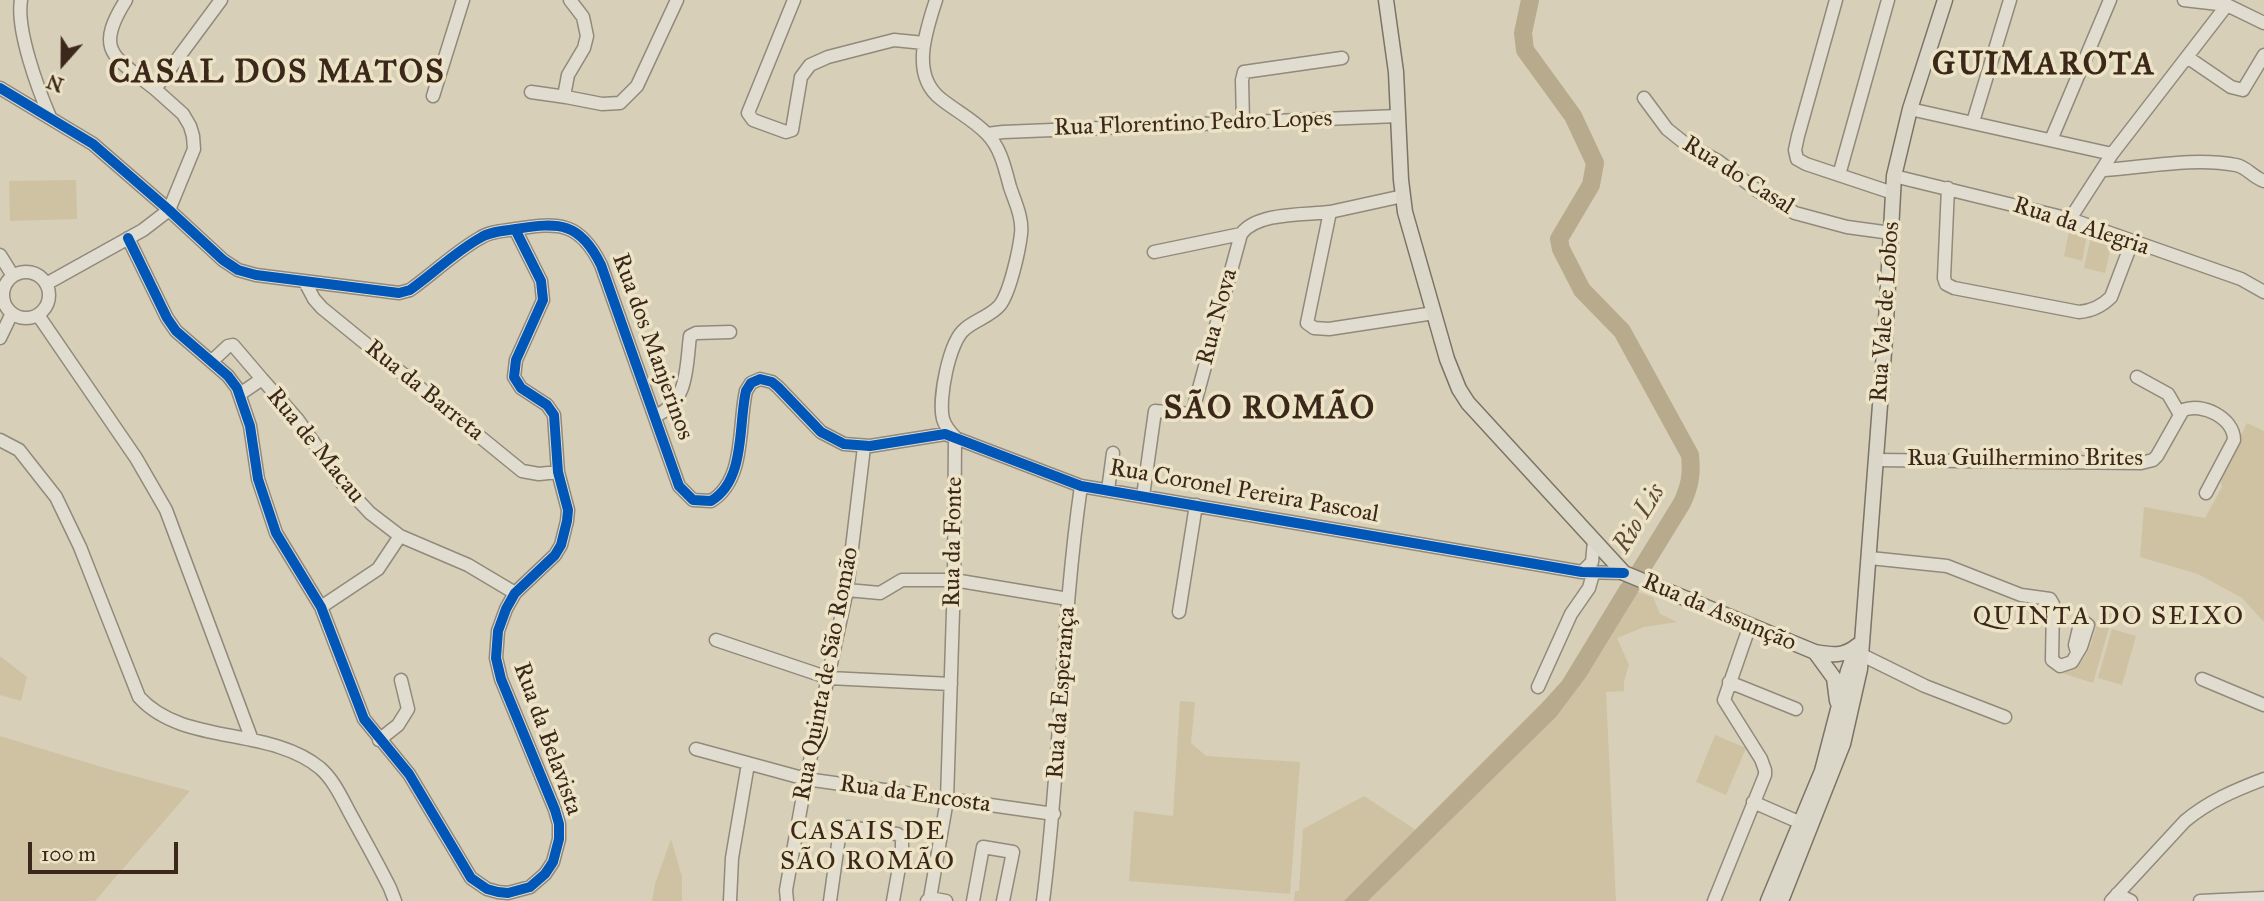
<!DOCTYPE html>
<meta charset="utf-8">
<style>
body{margin:0}
#map{position:relative;width:2264px;height:901px;overflow:hidden;background:#d7cfb7;font-family:"IM FELL Great Primer",serif}
canvas{display:block}
.north{position:absolute;left:28px;top:28px;width:70px;height:70px;-webkit-text-stroke:5px #ede4c8;paint-order:stroke;rotate:201deg;font-size:19px;font-weight:700;line-height:28px;text-align:center;color:#3b281a}
.north::after{content:'';display:block;margin:auto;width:24px;height:32px;background:#3b281a;clip-path:polygon(50% 0,100% 100%,50% 72%,0 100%)}
.scale{position:absolute;left:28px;top:842px;width:150px;height:32px;box-sizing:border-box;border:4px solid #3b281a;border-top:0;padding-left:9px;font-size:21px;line-height:24px;white-space:nowrap;color:#3b281a;-webkit-text-stroke:5px #ede4c8;paint-order:stroke}
</style>
<div id="map">
<canvas width="2264" height="901"></canvas>
<div class="north">N</div>
<div class="scale">100 m</div>
</div>
<script>
const c = document.querySelector('canvas').getContext('2d');
c.lineJoin = 'round';
function fillPath(path, color) { c.fillStyle = color; c.fill(path, 'evenodd'); }
function strokePath(path, color, width, dash) { c.strokeStyle = color; c.lineWidth = width; c.lineCap = dash ? 'butt' : 'round'; c.setLineDash(dash || []); c.stroke(path); }
function label(font, color, halo, rows, align = 'center') {
  c.font = font + ' "IM FELL Great Primer",serif'; c.lineWidth = 7; c.setLineDash([]); c.textBaseline = 'middle'; c.strokeStyle = halo; c.fillStyle = color; for (const [text, x, y, turn = 0] of rows) {
    c.save(); c.translate(x, y); c.rotate((+turn || 0) * Math.PI / 180); c.textAlign = isNaN(turn) ? turn : align; if (halo) c.strokeText(text, 0, 0); c.fillText(text, 0, 0); c.restore();
  }
}
fillPath(new Path2D(`
 M76 180 77 219 10 221 9 181Z
 M2070 226 2088 231 2082 261 2064 256Z
 M2091 237 2112 242 2105 273 2084 268Z
 M2247 423 2264 431V622L2242 598 2198 574 2140 557 2144 507 2205 518 2222 487 2220 478Z
 M1638 592 1653 597 1660 614 1677 622 1644 627 1617 638 1629 665 1624 681V691L1606 692 1616 901H1368L1556 717 1586 677Z
 M2106 613 2113 614 2093 683 2062 673C2101 659 2086 630 2106 613Z
 M2112 629 2136 636 2122 685 2098 678Z
 M0 656 27 677 21 701 0 695Z
 M1180 701 1195 702 1191 743 1206 756 1300 762 1290 894 1129 881 1134 811 1173 816Z
 M1715 735 1746 748 1726 795 1696 782Z
 M0 736 108 769 190 791 95 901H0Z
 M1364 796 1416 830 1344 901H1294L1295 891H1299L1303 829Z
 M671 839 682 877V901H652L655 884Z`), '#cec2a3');
fillPath(new Path2D(`
 M1621 584 1638 592 1586 677 1556 717 1368 901H1344L1542 703 1562 681Z`), '#b8aa8c');
strokePath(new Path2D(`
 M1530 0 1523 33 1525 50 1573 116 1595 163 1591 185 1559 239 1561 249 1582 290 1622 331 1690 455C1692 474 1690 486 1682 503L1618 607`), '#b8aa8c', 18);
const minor = new Path2D(`
 M21 0C16 30 38 89 50 117
 M126 0C93 52 115 57 155 89
 M794 0 748 113 753 120 786 132 792 130 801 77 810 65 828 57 894 40 924 43
 M1836 0 1798 136 1795 150 1797 159 1806 164 1893 193
 M2184 0 2227 5 2264 23
 M2187 57 2231 87 2243 90 2264 55
 M0 88 93 144 169 210 223 260 238 270 256 275 399 293 410 290C434 273 455 252 480 238 490 231 504 231 516 229 559 222 580 222 601 265L679 486 693 500 711 501C746 480 738 425 746 391L751 383 760 379 772 382 778 387 821 432 844 444 870 446 945 434 1081 486 1582 572 1624 573
 M531 92 566 97 602 104 620 103 637 86 677 0
 M433 96 463 0
 M564 96 568 75 584 48 587 36 583 17 570 0
 M1644 98 1667 129 1682 141 1718 161 1758 191 1795 213 1847 227 1891 233
 M1910 109 2112 154
 M1243 122 1242 80 1244 72 1342 58
 M1973 122 2010 0
 M987 134 1003 132 1398 116
 M2051 140 2110 0
 M2104 170C2147 167 2194 157 2236 165 2247 167 2252 177 2264 181
 M1839 175 1888 0
 M1894 176 2070 219 2241 279 2264 292
 M1948 188 1944 278 1946 284 1954 288 2079 312C2092 311 2102 306 2111 297L2132 242
 M1403 196 1330 212 1307 323 1314 328 1329 329 1434 313
 M2070 219 2112 154 2227 5
 M128 238 167 318 176 331 228 376 237 388 250 426 258 479 276 533 321 607 364 719 409 774 471 878 487 889 498 892 508 893 530 887 545 874 553 862 559 839V824L555 810 501 679 496 658 498 631 506 609 515 593 555 555 561 545 567 521 568 510 558 472 554 415 547 405 521 388 514 377 516 360 543 300 541 281 515 229
 M1154 252 1241 234
 M0 255 13 276
 M3 295a23 23 0 1 1 46 0a23 23 0 1 1-46 0Z
 M305 282 314 299 322 308 522 471 539 474 558 472
 M46 284 143 230 169 210 194 149 193 136 190 126 183 114 155 89 221 0
 M38 315 136 458 166 510 252 740
 M0 338 12 313
 M212 361 228 346 233 345 262 379
 M2137 377 2168 394 2179 413
 M240 394 262 379 298 420 342 483 370 513 400 536 468 565 515 593
 M655 416C689 402 686 367 690 336L696 333 730 332
 M0 440 19 450 56 497 80 547 139 697C183 746 269 726 320 768 335 781 343 801 352 817 365 841 378 864 390 888L395 901
 M1876 460 2141 463 2153 460 2157 456 2183 410C2202 402 2234 418 2234 440L2206 493
 M1108 490 1113 453
 M1143 496 1155 411 1192 414 1241 234C1257 212 1304 215 1330 212
 M1870 558 1947 566 2021 595 2050 599 2053 604 2052 660 2060 666 2072 662 2081 647 2088 625 2084 622 2080 624 2075 645 2077 652
 M1582 572 1592 562 1594 541
 M847 590 880 593 902 580H954L1068 599
 M321 607 378 569 400 536
 M1179 612 1196 505
 M716 640 829 678 951 684
 M1862 655 1925 686 2005 717
 M2202 679 2264 705
 M1729 682 1796 709
 M1538 687 1571 614 1589 588 1593 574
 M379 740 398 725 408 709 401 680
 M696 749 806 779 1054 814
 M1753 802 1801 823
 M2117 894 2131 901
 M930 898 947 800 954 580 955 437C950 432 945 426 943 419 938 400 949 341 965 329 975 320 991 316 1000 305 1010 292 1019 251 1021 234 1023 218 1015 202 1010 187 1005 169 1001 148 987 134 974 120 956 111 941 99 910 75 926 31 936 0
 M730 901 732 858 748 764
 M787 901 786 890 806 779 847 590 864 447
 M830 901 839 837 848 827 897 834 902 837V851L893 901
 M927 901 930 898 946 901
 M973 901 983 847 1013 852 1003 901
 M1043 901C1061 763 1061 624 1081 486
 M1714 901 1765 775V770L1761 759 1724 700 1750 625
 M2111 901 2185 821C2209 801 2235 790 2264 779
 M2200 901 2264 898`);
const major = new Path2D(`
 M1386 0 1396 72 1401 180 1405 212 1447 359 1459 389 1468 403 1624 573 1815 652C1832 655 1844 657 1858 645
 M1815 652 1834 678 1837 701
 M1768 901 1822 771 1848 671 1856 649
 M1781 901 1843 744 1860 669 1885 339 1894 176 1910 109 1945 0`);
strokePath(minor, '#918a7c', 15);
strokePath(major, '#7b7467', 17);
strokePath(minor, '#e0dcd0', 12);
strokePath(major, '#dad6c8', 14);
strokePath(new Path2D(`
 M0 88 93 144 169 210 223 260 238 270 256 275 399 293 410 290C434 273 455 252 480 238 490 231 504 231 516 229 559 222 580 222 601 265L679 486 693 500 711 501C746 480 738 425 746 391L751 383 760 379 772 382 778 387 821 432 844 444 870 446 945 434 1081 486 1582 572 1624 573
 M128 238 167 318 176 331 228 376 237 388 250 426 258 479 276 533 321 607 364 719 409 774 471 878 487 889 498 892 508 893 530 887 545 874 553 862 559 839V824L555 810 501 679 496 658 498 631 506 609 515 593 555 555 561 545 567 521 568 510 558 472 554 415 547 405 521 388 514 377 516 360 543 300 541 281 515 229`), '#0057b8', 10);
label('24px', '#3b281a', '#ede4c8', [
 ["Rua Florentino Pedro Lopes",1193,124,-2],
 ["Rua do Casal",1738,176,32],
 ["Rua da Alegria",2081,227,18],
 ["Rua Vale de Lobos",1886,312,-86],
 ["Rua Nova",1218,317,-75],
 ["Rua dos Manjerinos",652,347,70],
 ["Rua da Barreta",424,391,39],
 ["Rua de Macau",315,446,51],
 ["Rua Guilhermino Brites",2025,459],
 ["Rua Coronel Pereira Pascoal",1244,492,10],
 ["Rua da Fonte",954,542,-89],
 ["Rua da Assunção",1719,613,23],
 ["Rua Quinta de São Romão",827,674,-79],
 ["Rua da Esperança",1062,693,-86],
 ["Rua da Belavista",547,739,70],
 ["Rua da Encosta",915,795,8]
]);
label('italic 26px', '#5d4a36', '#ede4c8', [
 ["Rio Lis",1640,519,-59]
]);
c.letterSpacing = '2px';
label('26px', '#3b281a', '#ede4c8', [
 ["QUINTA DO SEIXO",2109,618],
 ["CASAIS DE",868,833],
 ["SÃO ROMÃO",868,863]
]);
c.letterSpacing = '0px';
c.letterSpacing = '2px';
label('bold 32px', '#3b281a', '#ede4c8', [
 ["GUIMAROTA",2044,66],
 ["CASAL DOS MATOS",277,74],
 ["SÃO ROMÃO",1270,410]
]);
c.letterSpacing = '0px';
</script>
